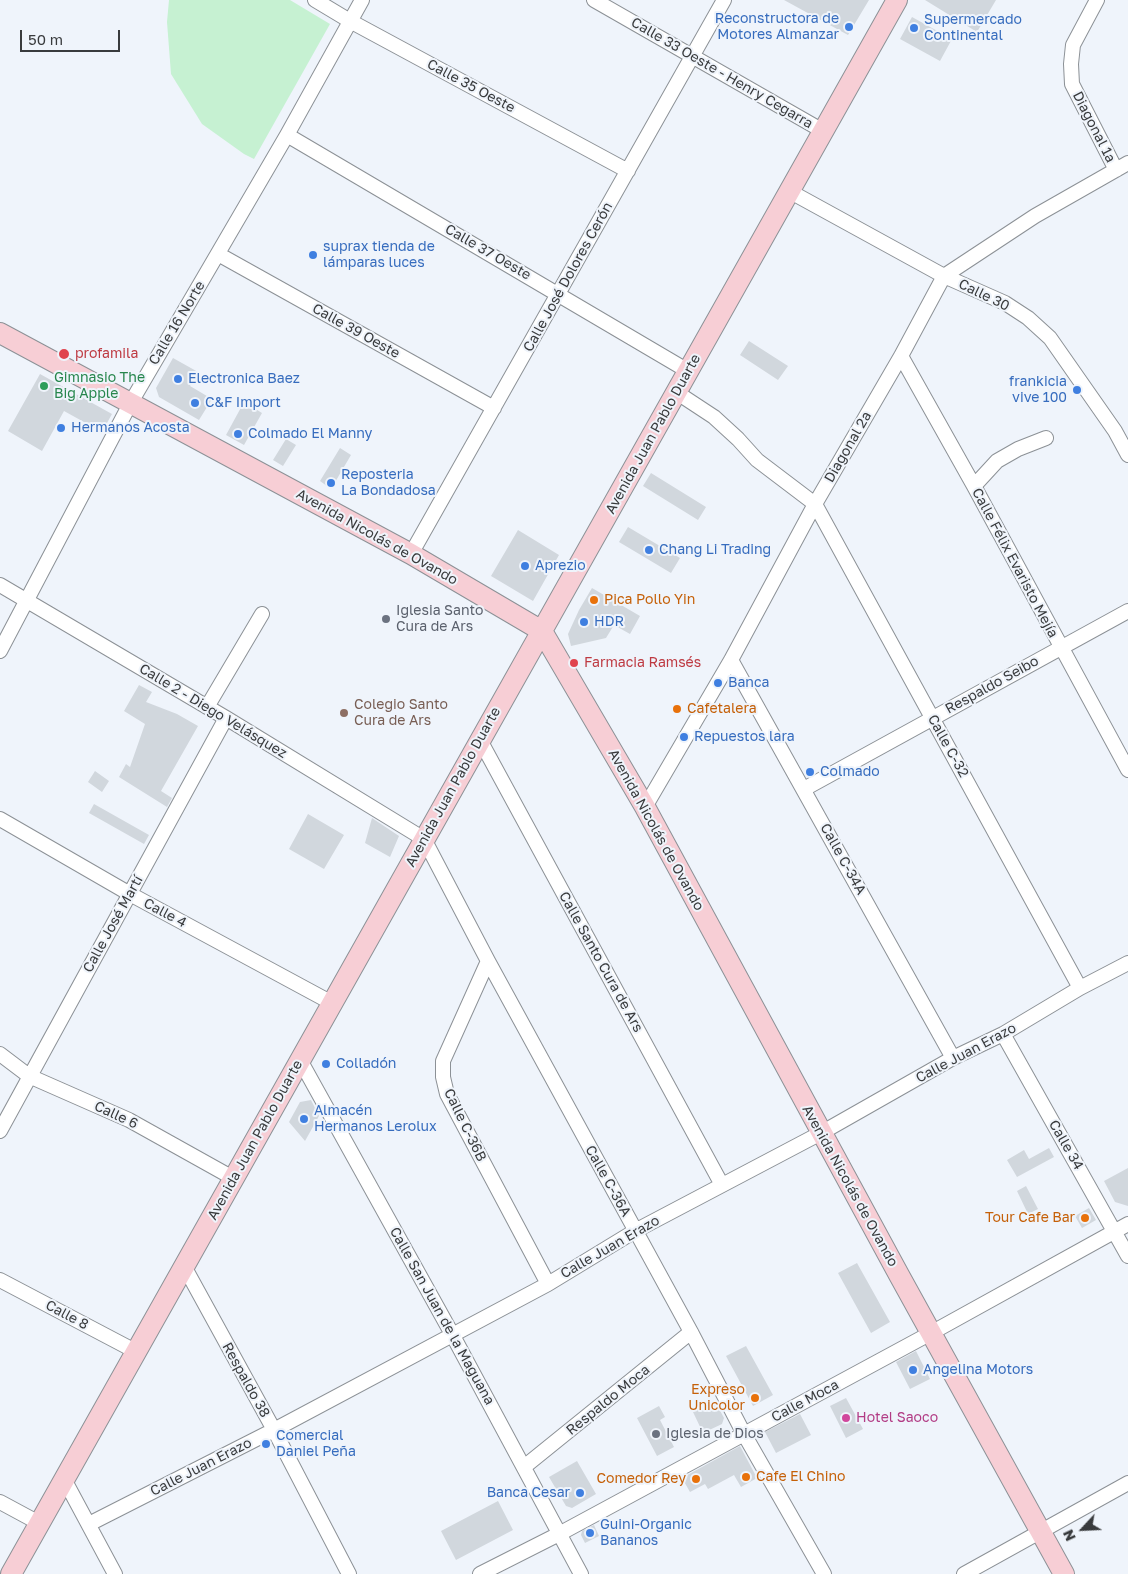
<!DOCTYPE html>
<meta charset="utf-8">
<style>
body{margin:0}
#map{position:relative;width:1128px;height:1574px;overflow:hidden;background:#eff4fb;font-family:"Golos Text",sans-serif}
canvas{display:block}
.north{position:absolute;left:1058px;top:1504px;width:50px;height:50px;-webkit-text-stroke:4px #eff4fb;paint-order:stroke;rotate:245deg;font-size:14px;font-weight:700;line-height:20px;text-align:center;color:#393b3d}
.north::after{content:'';display:block;margin:auto;width:18px;height:22px;background:#393b3d;clip-path:polygon(50% 0,100% 100%,50% 72%,0 100%)}
.scale{position:absolute;left:20px;top:30px;width:100px;height:22px;box-sizing:border-box;border:2px solid #393b3d;border-top:0;padding-left:6px;font-size:15px;line-height:18px;white-space:nowrap;color:#393b3d;-webkit-text-stroke:4px #eff4fb;paint-order:stroke}
</style>
<div id="map">
<canvas width="1128" height="1574"></canvas>
<div class="north">N</div>
<div class="scale">50 m</div>
</div>
<script>
const c = document.querySelector('canvas').getContext('2d');
c.lineJoin = 'round';
function fillPath(path, color) { c.fillStyle = color; c.fill(path, 'evenodd'); }
function strokePath(path, color, width, dash) { c.strokeStyle = color; c.lineWidth = width; c.lineCap = dash ? 'butt' : 'round'; c.setLineDash(dash || []); c.stroke(path); }
function label(font, color, halo, rows, align = 'center') {
  c.font = font + ' "Golos Text",sans-serif'; c.lineWidth = 4; c.setLineDash([]); c.textBaseline = 'middle'; c.strokeStyle = halo; c.fillStyle = color; for (const [text, x, y, turn = 0] of rows) {
    c.save(); c.translate(x, y); c.rotate((+turn || 0) * Math.PI / 180); c.textAlign = isNaN(turn) ? turn : align; if (halo) c.strokeText(text, 0, 0); c.fillText(text, 0, 0); c.restore();
  }
}
fillPath(new Path2D(`
 M169 0H290L330 24 254 159 244 154 202 124 171 74 167 22Z`), '#c6f1d2');
fillPath(new Path2D(`
 M784 0H869L848 35Z
 M925 0H996L977 32Z
 M912 17 952 39 940 61 900 39Z
 M749 341 788 366 778 380 740 355Z
 M173 358 198 372 190 386 212 399 199 420 159 397 156 388Z
 M40 374 112 414 102 432 64 411 42 451 8 431Z
 M244 402 262 413 244 445 226 435Z
 M286 439 296 445 283 466 273 460Z
 M340 448 351 455 331 489 320 481Z
 M651 473 706 507 698 520 643 486Z
 M628 527 680 558 671 573 619 542Z
 M518 530 559 555 533 601 491 576Z
 M592 588 640 616 630 634 614 625 606 638 571 646 568 634 579 610Z
 M139 685 152 692 146 702 177 714 198 726 161 791 172 798 167 807 119 777 126 764 130 767 145 724 124 711Z
 M95 771 109 781 102 792 88 782Z
 M94 804 149 835 144 844 89 813Z
 M308 814 344 835 324 869 289 849Z
 M372 818 399 836 390 857 365 843Z
 M311 1100 319 1116 305 1141 289 1122 300 1102Z
 M1049 1148 1054 1157 1017 1177 1007 1160 1024 1150 1029 1159Z
 M1128 1168V1206L1115 1202 1104 1181Z
 M1026 1186 1038 1209 1028 1214 1017 1191Z
 M1089 1208 1096 1220 1082 1228 1075 1216Z
 M857 1263 890 1322 871 1333 838 1273Z
 M746 1346 773 1395 753 1406 726 1356Z
 M916 1351 930 1379 910 1389 896 1362Z
 M846 1398 863 1429 846 1438 830 1406Z
 M715 1401 724 1418 722 1424 703 1433 693 1412Z
 M659 1406 665 1417 660 1420 674 1447 657 1456 637 1418Z
 M800 1414 811 1435 776 1453 765 1432Z
 M740 1446 757 1478 741 1487 734 1475 708 1489 705 1484 690 1492 682 1478Z
 M577 1461 596 1494 572 1508 566 1506 549 1477Z
 M498 1501 513 1530 456 1560 441 1531Z
 M594 1525 599 1536 585 1543 581 1535 582 1531Z`), '#d1d7dd');
const street = new Path2D(`
 M315 0 350 21 628 171
 M594 0 823 131
 M1097 0 1073 45 1071 64 1072 84 1116 170
 M287 135 688 371
 M789 191 944 276 1005 303 1028 318 1050 338 1115 431 1128 455
 M218 254 494 408
 M901 356 974 486 1128 770
 M676 392 714 417 738 439 757 460 815 504 1080 988
 M974 486 997 461 1018 449 1046 438
 M411 554 724 0
 M0 585 226 718 424 839 488 961 691 1332 744 1434 824 1574
 M0 651 130 404 287 135 362 0
 M731 660 953 1058
 M207 707 262 614
 M480 740 722 1185
 M804 789 1128 611
 M645 807 731 660 815 504 901 356 944 276 1035 216 1128 163
 M0 819 130 894 332 1003
 M488 961 443 1061V1077L447 1094 548 1284
 M1003 1034 1128 1256
 M0 1054 29 1076 129 1120 233 1178
 M300 1060 452 1334 581 1574
 M0 1131 226 718
 M184 1266 274 1430 349 1574
 M0 1280 135 1351
 M524 1467 691 1332
 M64 1479 115 1574
 M0 1502 39 1523
 M89 1524 274 1430 548 1284 635 1231 821 1133 953 1058 1003 1034 1080 988 1128 963
 M480 1574 559 1534 931 1333 1128 1224
 M964 1574 1128 1483`);
const secondary = new Path2D(`
 M0 333 411 554 542 631 645 807 899 1275 1064 1574
 M11 1574 897 0`);
strokePath(street, '#8c9196', 16);
strokePath(secondary, '#8c9196', 22);
strokePath(street, '#fff', 14);
strokePath(secondary, '#f7ced5', 20);
for (const [x, y, r, color] of [
 [849,27,5,"#3f7fe0"],
 [914,28,5,"#3f7fe0"],
 [313,255,5,"#3f7fe0"],
 [64,354,6,"#e0444e"],
 [178,379,5,"#3f7fe0"],
 [44,386,5,"#2e9e5b"],
 [1077,390,5,"#3f7fe0"],
 [195,403,5,"#3f7fe0"],
 [61,428,5,"#3f7fe0"],
 [238,434,5,"#3f7fe0"],
 [331,483,5,"#3f7fe0"],
 [649,550,5,"#3f7fe0"],
 [525,566,5,"#3f7fe0"],
 [594,600,5,"#e8710a"],
 [386,619,5,"#6b7280"],
 [584,622,5,"#3f7fe0"],
 [574,663,5,"#e0444e"],
 [718,683,5,"#3f7fe0"],
 [677,709,5,"#e8710a"],
 [344,713,5,"#8d6e63"],
 [684,737,5,"#3f7fe0"],
 [810,772,5,"#3f7fe0"],
 [326,1064,5,"#3f7fe0"],
 [304,1119,5,"#3f7fe0"],
 [1085,1218,5,"#e8710a"],
 [913,1370,5,"#3f7fe0"],
 [755,1398,5,"#e8710a"],
 [846,1418,5,"#d1479c"],
 [656,1434,5,"#6b7280"],
 [266,1444,5,"#3f7fe0"],
 [746,1477,5,"#e8710a"],
 [696,1479,5,"#e8710a"],
 [580,1493,5,"#3f7fe0"],
 [590,1533,5,"#3f7fe0"]
]) { const dot = new Path2D(); dot.arc(x, y, r, 0, 2 * Math.PI); c.fillStyle = color; c.fill(dot); strokePath(dot, '#eff4fb', 2); }
label('14px', '#366cbe', '#eff4fb', [
 ["Reconstructora de",839,19,"right"],
 ["Motores Almanzar",839,35,"right"],
 ["Supermercado",924,20],
 ["Continental",924,36],
 ["suprax tienda de",323,247],
 ["lámparas luces",323,263],
 ["Electronica Baez",188,379],
 ["frankicia",1067,382,"right"],
 ["vive 100",1067,398,"right"],
 ["C&F Import",205,403],
 ["Hermanos Acosta",71,428],
 ["Colmado El Manny",248,434],
 ["Reposteria",341,475],
 ["La Bondadosa",341,491],
 ["Chang Li Trading",659,550],
 ["Aprezio",535,566],
 ["HDR",594,622],
 ["Banca",728,683],
 ["Repuestos lara",694,737],
 ["Colmado",820,772],
 ["Colladón",336,1064],
 ["Almacén",314,1111],
 ["Hermanos Lerolux",314,1127],
 ["Angelina Motors",923,1370],
 ["Comercial",276,1436],
 ["Daniel Peña",276,1452],
 ["Banca Cesar",570,1493,"right"],
 ["Guini-Organic",600,1525],
 ["Bananos",600,1541]
], 'left');
label('14px', '#393b3d', '#eff4fb', [
 ["Calle 33 Oeste - Henry Cegarra",722,73,30],
 ["Calle 35 Oeste",471,86,28],
 ["Diagonal 1ª",1094,127,63],
 ["Calle 37 Oeste",488,252,30],
 ["Calle José Dolores Cerón",568,277,-61],
 ["Calle 30",984,295,26],
 ["Calle 16 Norte",177,323,-59],
 ["Calle 39 Oeste",356,331,29],
 ["Avenida Juan Pablo Duarte",653,434,-61],
 ["Diagonal 2ª",848,447,-60],
 ["Avenida Nicolás de Ovando",377,537,29],
 ["Calle Félix Evaristo Mejía",1015,563,62],
 ["Respaldo Seibo",992,685,-29],
 ["Calle 2 - Diego Velásquez",213,711,31],
 ["Calle C-32",948,746,61],
 ["Avenida Juan Pablo Duarte",453,787,-61],
 ["Avenida Nicolás de Ovando",656,830,61],
 ["Calle C-34A",843,859,61],
 ["Calle 4",165,913,28],
 ["Calle José Martí",113,924,-61],
 ["Calle Santo Cura de Ars",601,962,61],
 ["Calle Juan Erazo",966,1053,-28],
 ["Calle 6",116,1115,25],
 ["Calle C-36B",465,1125,64],
 ["Avenida Juan Pablo Duarte",255,1140,-61],
 ["Calle 34",1066,1145,60],
 ["Calle C-36A",608,1181,61],
 ["Avenida Nicolás de Ovando",850,1186,61],
 ["Calle Juan Erazo",610,1247,-30],
 ["Calle 8",67,1315,28],
 ["Calle San Juan de la Maguana",442,1316,61],
 ["Respaldo 38",246,1380,61],
 ["Respaldo Moca",608,1400,-39],
 ["Calle Moca",805,1401,-28],
 ["Calle Juan Erazo",201,1467,-27]
]);
label('14px', '#be3a42', '#eff4fb', [
 ["profamila",75,354],
 ["Farmacia Ramsés",584,663]
], 'left');
label('14px', '#27864d', '#eff4fb', [
 ["Gimnasio The",54,378],
 ["Big Apple",54,394]
], 'left');
label('14px', '#c56008', '#eff4fb', [
 ["Pica Pollo Yin",604,600],
 ["Cafetalera",687,709],
 ["Tour Cafe Bar",1075,1218,"right"],
 ["Expreso",745,1390,"right"],
 ["Unicolor",745,1406,"right"],
 ["Cafe El Chino",756,1477],
 ["Comedor Rey",686,1479,"right"]
], 'left');
label('14px', '#5b616d', '#eff4fb', [
 ["Iglesia Santo",396,611],
 ["Cura de Ars",396,627],
 ["Iglesia de Dios",666,1434]
], 'left');
label('14px', '#785e54', '#eff4fb', [
 ["Colegio Santo",354,705],
 ["Cura de Ars",354,721]
], 'left');
label('14px', '#b23c85', '#eff4fb', [
 ["Hotel Saoco",856,1418]
], 'left');
</script>
